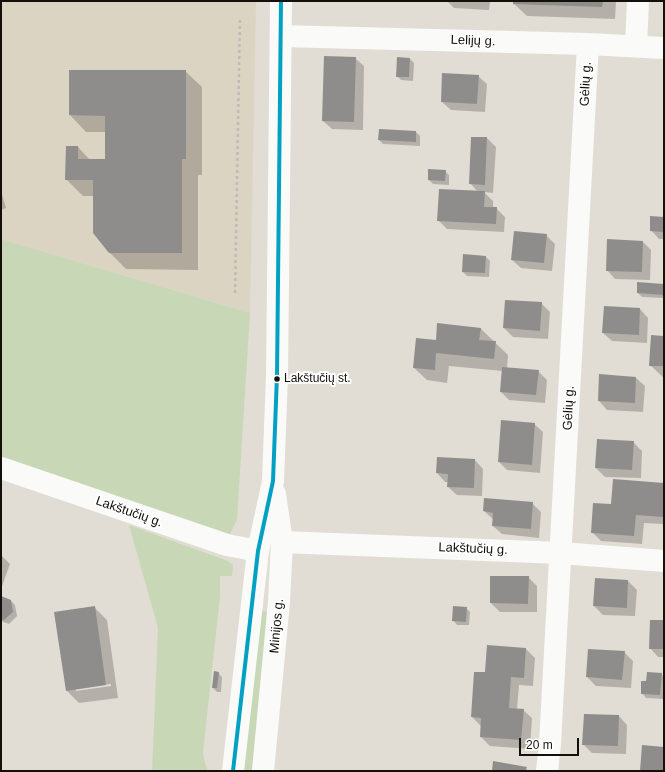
<!DOCTYPE html>
<meta charset="utf-8">
<style>
body{margin:0}
#map{position:relative;width:665px;height:772px;overflow:hidden;background:#e1ddd4;font-family:Arial,sans-serif}
canvas{display:block}
.frame{position:absolute;inset:0;border:2px solid #13100a;pointer-events:none}
.scale{position:absolute;left:519px;top:738px;width:60px;height:18px;box-sizing:border-box;border:2px solid #13100a;border-top:0;padding-left:5px;font-size:12px;line-height:14px;white-space:nowrap;color:#13100a;-webkit-text-stroke:3px #fff;paint-order:stroke}
</style>
<div id="map">
<canvas width="665" height="772"></canvas>
<div class="frame"></div>
<div class="scale">20 m</div>
</div>
<script>
const c = document.querySelector('canvas').getContext('2d');
c.lineJoin = 'round';
function fillPath(path, color) { c.fillStyle = color; c.fill(path, 'evenodd'); }
function strokePath(path, color, width, dash) { c.strokeStyle = color; c.lineWidth = width; c.lineCap = dash ? 'butt' : 'round'; c.setLineDash(dash || []); c.stroke(path); }
function label(font, color, halo, rows, align = 'center') {
  c.font = font + ' Arial,sans-serif'; c.lineWidth = 4; c.setLineDash([]); c.textBaseline = 'middle'; c.strokeStyle = halo; c.fillStyle = color; for (const [text, x, y, turn = 0] of rows) {
    c.save(); c.translate(x, y); c.rotate((+turn || 0) * Math.PI / 180); c.textAlign = isNaN(turn) ? turn : align; if (halo) c.strokeText(text, 0, 0); c.fillText(text, 0, 0); c.restore();
  }
}
fillPath(new Path2D(`
 M1 1H256L250 313 1 239Z`), '#dcd4c3');
fillPath(new Path2D(`
 M1 239 250 313 237 520 230 534 225 533 1 460Z
 M129 525 228 561 233 565 232 576H220V597L203 753 205 763 208 771H152L158 628Z
 M261 611 267 612 252 771H241Z`), '#c8d8b7');
fillPath(new Path2D(`
 M447 1H490L489 10 454 8Z
 M514 1H616L615 19 527 16 514 4Z
 M355 58 364 66 363 130 332 129 323 121Z
 M410 59 414 63 413 81 401 80 397 76Z
 M185 71 202 87V175H198V270L126 269 109 252 94 196H83L66 179 78 147 90 160H106V132H86L70 115Z
 M478 76 487 84 485 112 451 110 442 102Z
 M416 132 420 136V146L383 144 379 140Z
 M487 138 496 147 493 193 484 192 493 201V208H496L505 217 504 232 447 229 438 220 478 192 470 183Z
 M445 171 449 175V185L433 184 429 180Z
 M1 191 6 208 1 210Z
 M664 218V239H659L651 230Z
 M546 235 555 244 552 271 521 268 512 260Z
 M643 242 651 250 650 280 615 279 607 270Z
 M486 257 490 261 489 277 467 276 463 272Z
 M664 285V298L642 297 638 293Z
 M541 303 550 312 548 339 513 337 504 328Z
 M640 309 648 318 647 343 612 341 603 333Z
 M480 328 508 355 507 369 538 371 547 380 545 403 509 400 501 392 503 371 449 366 447 383 427 380 414 368 437 341Z
 M664 337V378L650 365Z
 M636 378 645 386 643 412 607 410 599 401Z
 M534 424 543 432 540 473 507 470 499 462Z
 M633 442 642 451 641 478 605 477 596 468Z
 M475 460 483 469 482 496 457 495 448 487V482H445L437 473Z
 M614 480 664 484V524L644 523 642 544 601 541 592 532 612 505Z
 M532 503 541 512 539 538 502 534 493 526 494 520 484 511Z
 M1 555 10 564 1 589Z
 M491 577H528L537 586V612H500L491 603Z
 M628 581 637 590 635 616 603 615 594 606Z
 M1 597 11 601 15 605 17 616 9 624 1 621Z
 M94 607 107 620 118 698 79 703 67 691ZM111 684V686L76 691V689Z
 M466 608 470 612 469 625H457L453 620Z
 M664 621V657H658L650 648Z
 M488 646 526 649 535 658 533 686 519 685 517 709 523 710 532 718 530 749 490 746 481 737V726L472 717 486 674Z
 M624 652 633 661 631 688 596 686 587 677Z
 M218 673 222 677 221 692H217L213 688Z
 M661 674 664 677V699L646 698 642 693 647 682Z
 M619 716 627 725 626 754 592 753 583 744Z`), '#0003');
fillPath(new Path2D(`
 M513 1H603L602 7 513 4Z
 M324 56 356 57 354 122 322 121Z
 M397 57 410 58 409 77H396Z
 M69 70H186V159H182V253H109L93 233V180H65L66 146H78V159H105V116L69 115Z
 M442 73 479 75 477 104 441 102Z
 M379 129 416 131V142L378 140Z
 M471 137H487L485 185 469 184Z
 M428 169 446 170 445 181 428 180Z
 M439 189 485 191 484 207H497L496 224 437 221Z
 M650 216 664 217V232L650 231Z
 M514 231 547 234 544 263 511 260Z
 M607 239 643 241 642 272 606 271Z
 M463 254 486 256 485 273 462 272Z
 M637 282 664 284V295L637 293Z
 M505 300 542 302 540 331 503 328Z
 M604 306 640 308 639 335 602 333Z
 M437 323 481 328 479 340 496 341 494 359 436 353 435 370 413 368 416 338 436 340Z
 M651 335 664 336V366H649Z
 M502 367 539 370 536 395 500 392Z
 M599 374 636 377 635 403 598 401Z
 M501 420 535 423 532 465 498 462Z
 M597 439 634 441 632 470 595 468Z
 M437 457 475 459 474 488 447 487 448 474 436 473Z
 M613 479 664 483 663 517 636 515 634 536 591 533 593 503 611 504Z
 M484 498 533 502 531 529 492 526 493 513 483 511Z
 M490 576H529L528 604 490 603Z
 M595 578 628 580 627 608 593 606Z
 M1 596 11 600 13 612 4 620 1 619Z
 M95 606 106 685 66 691 54 612Z
 M453 606 467 607 466 622 452 621Z
 M650 620H664V649H649Z
 M487 645 526 648 524 678 511 677 509 708 524 709 521 740 480 737 481 718 471 717 474 672H485Z
 M588 649 625 651 622 680 586 677Z
 M214 671 219 672 217 688H212Z
 M647 672 662 673 660 695 641 694V681H646Z
 M584 714 619 715 618 746 582 745Z
 M642 745 664 747V771H640Z
 M493 761 527 767 526 771H492Z`), '#8e8d8b');
strokePath(new Path2D(`
 M235 293 240 17`), '#bebcb9', 2.5, [3, 3]);
strokePath(new Path2D(`
 M281 36 588 44 664 48
 M636 46 638 1
 M1 468 227 545 258 551
 M282 542 561 553 664 561
 M547 771 550 744 588 44`), '#fafaf9', 22);
strokePath(new Path2D(`
 M233 771 258 551 273 481 277 375 281 1
 M263 771 279 602 282 542 275 494`), '#fafaf9', 22);
strokePath(new Path2D(`
 M233 771 258 551 273 481 277 375 281 1`), '#01a1c4', 4);
for (const [x, y, r, color] of [
 [277,379,3.5,"#13100a"]
]) { const dot = new Path2D(); dot.arc(x, y, r, 0, 2 * Math.PI); c.fillStyle = color; c.fill(dot); strokePath(dot, '#fff', 1.5); }
label('12px', '#13100a', '#fff', [
 ["Lakštučių st.",284,379]
], 'left');
label('13px', '#13100a', '#fff', [
 ["Lelijų g.",473,41,2],
 ["Gėlių g.",586,84,-87],
 ["Gėlių g.",569,408,-87],
 ["Lakštučių g.",129,512,19],
 ["Lakštučių g.",473,549,2],
 ["Minijos g.",277,626,-85]
]);
</script>
